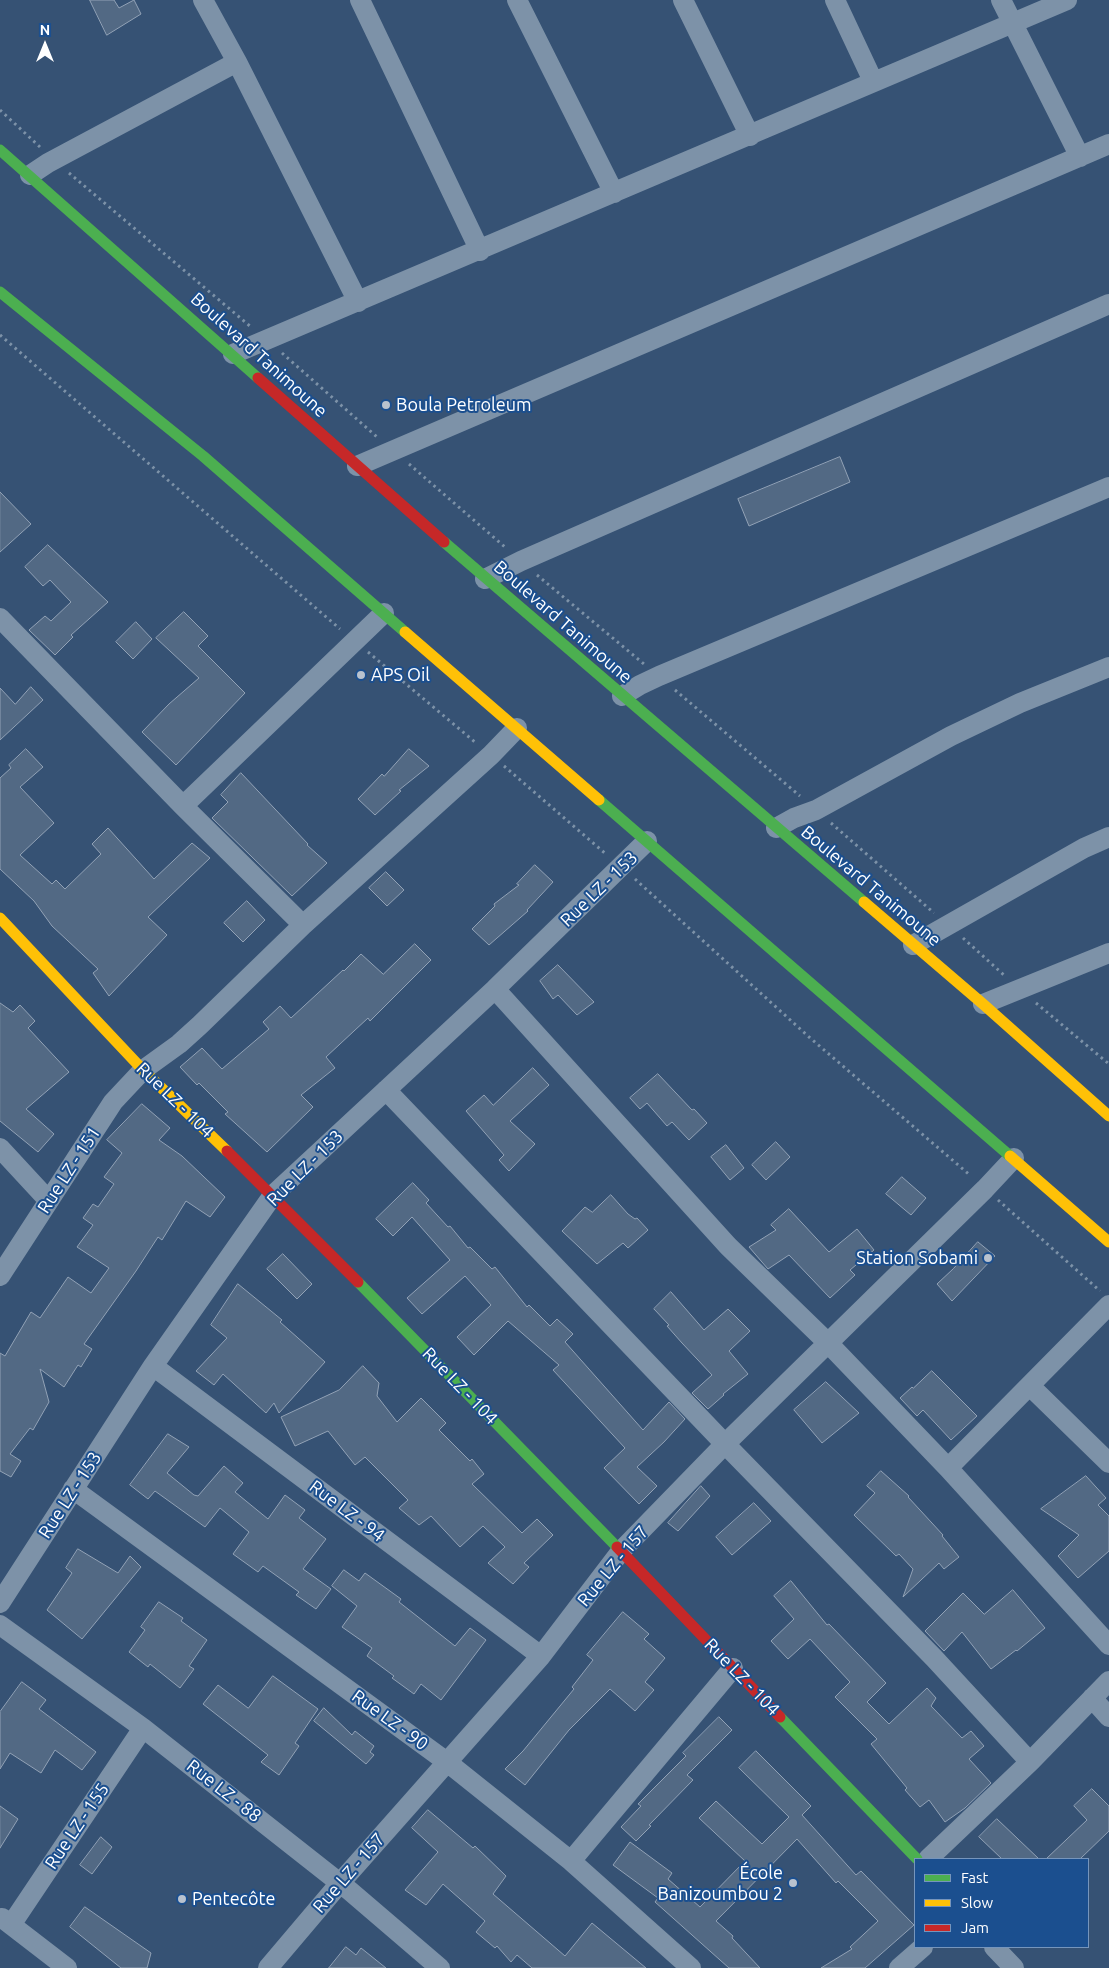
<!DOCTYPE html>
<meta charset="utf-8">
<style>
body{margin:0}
#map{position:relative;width:1109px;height:1968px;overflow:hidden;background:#365274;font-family:Ubuntu,sans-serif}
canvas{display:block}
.legend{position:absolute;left:914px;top:1858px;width:175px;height:90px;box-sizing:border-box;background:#1b4f8f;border:1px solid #7695bc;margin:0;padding:6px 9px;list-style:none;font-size:15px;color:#fff}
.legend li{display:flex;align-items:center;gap:10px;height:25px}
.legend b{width:25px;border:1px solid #7695bc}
.north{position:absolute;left:20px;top:20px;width:50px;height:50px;-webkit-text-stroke:4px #1b4f8f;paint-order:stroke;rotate:0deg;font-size:14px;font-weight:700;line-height:20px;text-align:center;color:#fff}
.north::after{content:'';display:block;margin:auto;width:18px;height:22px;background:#fff;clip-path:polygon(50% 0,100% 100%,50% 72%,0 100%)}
</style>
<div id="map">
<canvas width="1109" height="1968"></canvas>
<ul class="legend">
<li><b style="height:6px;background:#4caf50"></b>Fast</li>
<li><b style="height:6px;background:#ffc107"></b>Slow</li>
<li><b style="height:6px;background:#c62828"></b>Jam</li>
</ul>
<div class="north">N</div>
</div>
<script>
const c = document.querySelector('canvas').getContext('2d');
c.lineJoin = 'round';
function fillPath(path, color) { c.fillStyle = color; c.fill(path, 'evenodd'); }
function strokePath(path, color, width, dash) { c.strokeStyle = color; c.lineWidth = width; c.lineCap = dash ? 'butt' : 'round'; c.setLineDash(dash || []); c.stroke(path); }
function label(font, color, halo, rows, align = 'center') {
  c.font = font + ' Ubuntu,sans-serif'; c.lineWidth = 4; c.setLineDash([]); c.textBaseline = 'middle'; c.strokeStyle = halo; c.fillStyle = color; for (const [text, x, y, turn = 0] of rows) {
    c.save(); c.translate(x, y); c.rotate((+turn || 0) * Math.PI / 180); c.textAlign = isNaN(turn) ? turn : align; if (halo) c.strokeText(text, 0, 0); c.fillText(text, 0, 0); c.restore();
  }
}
const building = new Path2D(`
 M90 0H114L119 8 134 0 141 14 107 35Z
 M840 457 850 482 749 526 738 499Z
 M0 492 31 524 0 552Z
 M48 545 108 602 71 635 73 637 55 655 29 630 45 616 51 621 71 602 50 580 43 586 25 567Z
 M184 612 208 636 198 646 245 693 176 765 142 732 169 704 199 678 156 638Z
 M136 622 152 639 133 659 116 642Z
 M31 687 43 700 0 740V688L15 704Z
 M26 749 43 767 20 787 54 823 20 855 52 884 56 880 65 889 101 854 92 844 108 828 154 879 192 843 210 858 148 917 167 935 109 996 93 973 98 969 52 926 34 901 0 869V778L11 768 9 765Z
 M409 749 429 766 399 790 401 791 375 815 358 799 382 774 384 776Z
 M241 773 308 844 307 845 327 863 292 896 212 818 228 802 221 795Z
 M535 865 553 882 527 910 528 911 489 945 472 929 495 906 494 904 519 885 517 884Z
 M386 872 404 890 387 906 369 888Z
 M247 901 265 920 243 942 224 923Z
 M415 944 431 960 370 1021 368 1018 326 1057 335 1068 301 1095 313 1107 267 1152 225 1114 228 1112 199 1083 197 1085 180 1067 202 1048 222 1069 269 1029 263 1022 280 1006 291 1018 343 970 344 971 361 954 383 974Z
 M558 965 594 1002 577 1015 558 995 553 999 540 981Z
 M0 1003 13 1012 20 1005 35 1021 28 1028 69 1072 26 1109 54 1134 38 1152 0 1121Z
 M533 1068 549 1085 510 1121 535 1144 509 1171 499 1160 504 1155 466 1111 484 1095 493 1105Z
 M658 1074 692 1110 694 1109 707 1123 689 1140 672 1122 667 1126 647 1103 640 1109 630 1098Z
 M142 1104 170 1128 159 1140 182 1156 225 1197 210 1217 186 1201 162 1240 158 1237 136 1271 84 1344 92 1349 81 1367 78 1365 64 1387 40 1369 49 1402 33 1430 30 1428 10 1454 21 1461 11 1477 0 1471V1353L5 1356 31 1312 40 1318 68 1277 91 1293 109 1268 77 1247 93 1225 83 1218 93 1204 98 1207 114 1184 104 1177 122 1153 107 1140Z
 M776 1142 790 1157 766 1180 752 1165Z
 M726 1145 744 1168 730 1180 711 1157Z
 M902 1177 926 1198 911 1215 886 1194Z
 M413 1183 429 1200 426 1203 448 1227 450 1226 468 1248 470 1247 492 1269 495 1267 527 1307 529 1305 550 1326 557 1319 573 1334 565 1342 643 1430 669 1402 685 1419 664 1442 637 1467 657 1486 639 1504 604 1468 625 1448 553 1370 559 1365 508 1321 474 1355 457 1337 491 1305 465 1276 422 1314 407 1298 450 1260 412 1217 393 1236 376 1219Z
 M611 1195 628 1214 635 1219 637 1218 648 1230 628 1248 623 1243 597 1264 562 1231 585 1207 592 1212Z
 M789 1209 829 1252 857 1229 874 1250 850 1270 855 1275 830 1298 789 1255 768 1269 749 1247 776 1230 771 1225Z
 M978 1242 995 1256 952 1301 937 1284 953 1269Z
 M283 1254 312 1284 297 1299 267 1269Z
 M238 1284 282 1320 280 1322 325 1362 279 1413 274 1403 266 1413 223 1374 214 1385 196 1371 227 1338 211 1325Z
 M671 1292 704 1330 728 1309 750 1331 729 1351 748 1374 723 1394 724 1395 708 1409 692 1393 712 1375 682 1343 667 1326 669 1325 654 1309Z
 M363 1366 379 1383 377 1396 397 1422 421 1398 446 1423 439 1430 470 1461 472 1459 484 1474 472 1484 522 1533 537 1519 553 1535 524 1563 529 1567 513 1584 488 1563 505 1547 483 1526 460 1547 431 1516 419 1525 399 1508 408 1500 365 1457 355 1465 328 1431 295 1446 281 1417 339 1390Z
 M932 1371 977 1416 951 1440 923 1410 917 1416 900 1398 912 1387 913 1388Z
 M826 1382 859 1413 822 1443 794 1410Z
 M168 1434 189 1447 167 1473 194 1495 198 1496 224 1466 243 1483 235 1492 268 1519 285 1495 305 1510 299 1518 326 1539 303 1569 331 1589 316 1609 296 1595 299 1592 263 1566 258 1572 233 1554 249 1532 220 1508 205 1527 155 1491 148 1499 130 1485Z
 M881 1471 909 1496 908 1497 943 1535 942 1536 959 1557 944 1569 939 1563 903 1597 913 1569 899 1554 896 1556 854 1515 875 1493 867 1486Z
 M1086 1476 1106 1498 1098 1505 1109 1516V1551L1078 1578 1058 1556 1079 1535 1041 1509Z
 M701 1486 710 1496 678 1531 668 1523Z
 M754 1503 771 1521 732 1555 716 1537Z
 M78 1549 118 1573 130 1556 141 1567 82 1639 47 1610 72 1573 66 1568Z
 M344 1570 359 1581 365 1573 401 1599 399 1602 455 1646 470 1628 486 1640 441 1700 421 1684 414 1694 392 1678 394 1676 367 1656 372 1648 342 1627 357 1606 332 1586Z
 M791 1581 827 1625 829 1624 886 1683 867 1702 889 1724 927 1688 936 1698 931 1706 962 1738 971 1731 984 1746 969 1759 991 1783 965 1808 945 1822 929 1800 920 1807 905 1790 907 1788 871 1744 877 1739 835 1697 850 1682 810 1639 788 1659 771 1641 794 1619 774 1596Z
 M1013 1590 1045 1628 1017 1651 1016 1650 991 1669 962 1632 944 1651 925 1631 963 1593 984 1614Z
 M159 1602 183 1618 181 1621 207 1640 189 1666 194 1669 180 1688 150 1664 148 1667 129 1652 145 1630 141 1627Z
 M623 1612 649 1634 644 1639 665 1658 645 1682 654 1690 635 1711 610 1689 569 1730 525 1785 505 1769 523 1751 574 1689 572 1687 593 1660 587 1655Z
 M273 1676 318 1709 295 1743 299 1746 279 1775 261 1762 268 1755 203 1704 218 1685 248 1708Z
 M22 1682 46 1700 39 1709 96 1752 82 1770 55 1750 41 1773 10 1753 0 1769V1712Z
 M324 1708 352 1735 355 1731 374 1746 370 1752 374 1755 366 1764 314 1721Z
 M719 1717 732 1730 687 1775 693 1780 649 1825 651 1826 636 1841 621 1827 641 1806 638 1804 686 1756 683 1753Z
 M756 1751 811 1806 802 1815 856 1875 861 1871 914 1925 865 1968H821L852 1949 850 1947 878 1921 838 1881 836 1883 797 1839 716 1921 733 1936 732 1938 760 1968H729L655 1902 658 1898 613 1865 630 1842 672 1873 668 1879 700 1907 745 1861 699 1818 716 1801 762 1844 789 1817 739 1768Z
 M1092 1789 1109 1806V1831L1080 1859H1046L1087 1820 1074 1806Z
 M0 1806 18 1819 0 1848Z
 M428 1810 473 1848 475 1846 506 1876 493 1894 565 1956 592 1923 646 1968H532L517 1955 511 1962 497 1946 495 1948 476 1932 485 1921 443 1884 426 1905 405 1890 438 1852 412 1828Z
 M997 1819 1039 1859H1002L979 1837Z
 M101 1837 112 1847 92 1874 80 1865Z
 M85 1907 151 1953 147 1968H121L70 1927Z
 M346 1947 356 1955 361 1948 386 1968H329Z`);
fillPath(building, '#526984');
strokePath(building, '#92a2b6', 1);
strokePath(new Path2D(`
 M0 110 40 147
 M69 173 251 327
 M0 335 340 629
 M282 353 377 437
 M409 464 506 548
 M537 575 644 664
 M368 652 476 743
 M675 690 800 796
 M504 766 607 855
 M831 823 934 913
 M635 879 809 1037 971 1176
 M963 938 1005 976
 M1036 1003 1109 1064
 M998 1200 1100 1291`), '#7d92a8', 3, [2.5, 4]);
strokePath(new Path2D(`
 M203 0 237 62 358 302
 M360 0 480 251
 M517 0 614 193
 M683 0 750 136
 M835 0 873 81
 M1001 0 1080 157
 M30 175 48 163 237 62
 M233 354 1067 0
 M357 466 1109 144
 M485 579 521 561 1109 304
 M0 618 183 806 303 925
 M622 696 640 685 659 676 1109 487
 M183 806 384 613
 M776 828 794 818 816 810 951 736 1020 703 1109 667
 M913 945 1084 848 1109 837
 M495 989 728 1246 829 1344 948 1468 1109 1645
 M983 1004 1109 953
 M386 1090 725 1444 934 1658 1030 1762
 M0 1148 49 1201
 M0 1276 113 1102 143 1070 179 1044 200 1025 303 925 491 755 517 728
 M153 1366 541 1656
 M1030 1386 1109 1463
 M948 1468 1109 1305
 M73 1489 447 1762 571 1861 691 1968
 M0 1603 153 1366 273 1195 495 989 647 841
 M0 1625 143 1728 350 1891 440 1968
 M1092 1698 1109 1717
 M928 1859 1030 1762 1109 1681
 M571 1861 733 1668
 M2 1918 67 1968
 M11 1925 143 1728
 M994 1947 1014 1968
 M268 1968 340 1883 541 1656 621 1551 725 1444 985 1189 1014 1158
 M899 1968 923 1947`), '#7d92a8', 20);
strokePath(new Path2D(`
 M0 150 258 378
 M0 292 203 456 405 632
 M444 542 864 902
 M599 800 1010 1156
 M358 1282 617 1547
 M780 1717 917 1859`), '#4caf50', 11);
strokePath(new Path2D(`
 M405 632 599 800
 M864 902 983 1004 1109 1116
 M0 918 143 1070 227 1151
 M1010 1156 1109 1242`), '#ffc107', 11);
strokePath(new Path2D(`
 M258 378 444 542
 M227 1151 358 1282
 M617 1547 780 1717`), '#c62828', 11);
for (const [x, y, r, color] of [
 [386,405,5,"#b9c2ce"],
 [361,675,5,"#b9c2ce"],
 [988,1258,5,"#b9c2ce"],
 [793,1883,5,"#b9c2ce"],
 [182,1899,5,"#b9c2ce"]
]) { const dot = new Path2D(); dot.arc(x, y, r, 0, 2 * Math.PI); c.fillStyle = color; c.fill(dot); strokePath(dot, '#1b4f8f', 2); }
label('18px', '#fff', '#1b4f8f', [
 ["Boulevard Tanimoune",259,355,42],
 ["Boulevard Tanimoune",563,622,41],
 ["Boulevard Tanimoune",871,886,40],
 ["Rue LZ - 153",599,889,-44],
 ["Rue LZ - 104",175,1100,44],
 ["Rue LZ - 153",305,1168,-45],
 ["Rue LZ - 151",69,1170,-57],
 ["Rue LZ - 104",460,1386,46],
 ["Rue LZ - 153",70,1495,-57],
 ["Rue LZ - 94",347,1511,37],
 ["Rue LZ - 157",613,1566,-50],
 ["Rue LZ - 104",742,1677,46],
 ["Rue LZ - 90",390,1720,36],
 ["Rue LZ - 88",224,1791,38],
 ["Rue LZ - 155",77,1826,-56],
 ["Rue LZ - 157",349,1873,-49]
]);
label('18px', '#fff', '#1b4f8f', [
 ["Boula Petroleum",396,405],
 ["APS Oil",371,675],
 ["Station Sobami",978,1258,"right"],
 ["École",783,1873,"right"],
 ["Banizoumbou 2",783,1894,"right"],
 ["Pentecôte",192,1899]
], 'left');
</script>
